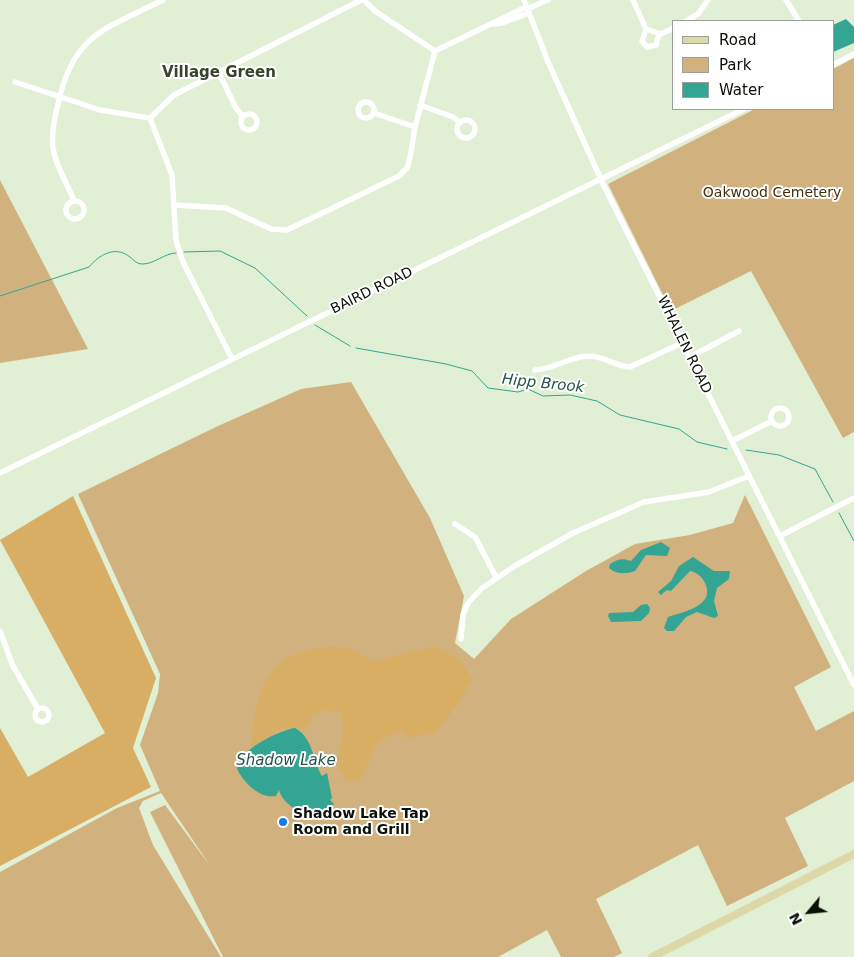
<!DOCTYPE html>
<style>
body{margin:0}
#map{position:relative;width:854px;height:957px;overflow:hidden;background:#e1efd4;font-family:"DejaVu Sans",sans-serif}
canvas{display:block}
.legend{position:absolute;left:672px;top:20px;width:162px;height:90px;box-sizing:border-box;background:#fff;border:1px solid #9d9f9c;margin:0;padding:6px 9px;list-style:none;font-size:15px;color:#0b1007}
.legend li{display:flex;align-items:center;gap:10px;height:25px}
.legend b{width:25px;border:1px solid #9d9f9c}
.north{position:absolute;left:784px;top:887px;width:50px;height:50px;-webkit-text-stroke:4px #fff;paint-order:stroke;rotate:242deg;font-size:14px;font-weight:700;line-height:20px;text-align:center;color:#0b1007}
.north::after{content:'';display:block;margin:auto;width:18px;height:22px;background:#0b1007;clip-path:polygon(50% 0,100% 100%,50% 72%,0 100%)}
</style>
<div id="map">
<canvas width="854" height="957"></canvas>
<ul class="legend">
<li><b style="height:6px;background:#ddd9a6"></b>Road</li>
<li><b style="height:14px;background:#d1b27f"></b>Park</li>
<li><b style="height:14px;background:#33a592"></b>Water</li>
</ul>
<div class="north">N</div>
</div>
<script>
const c = document.querySelector('canvas').getContext('2d');
c.lineJoin = 'round';
function fillPath(path, color) { c.fillStyle = color; c.fill(path, 'evenodd'); }
function strokePath(path, color, width, dash) { c.strokeStyle = color; c.lineWidth = width; c.lineCap = dash ? 'butt' : 'round'; c.setLineDash(dash || []); c.stroke(path); }
function label(font, color, halo, rows, align = 'center') {
  c.font = font + ' "DejaVu Sans",sans-serif'; c.lineWidth = 4; c.setLineDash([]); c.textBaseline = 'middle'; c.strokeStyle = halo; c.fillStyle = color; for (const [text, x, y, turn = 0] of rows) {
    c.save(); c.translate(x, y); c.rotate((+turn || 0) * Math.PI / 180); c.textAlign = isNaN(turn) ? turn : align; if (halo) c.strokeText(text, 0, 0); c.fillText(text, 0, 0); c.restore();
  }
}
fillPath(new Path2D(`
 M854 58V432L843 438 751 271 671 311 608 184 755 109H833V69Z
 M0 180 88 349 0 363Z
 M351 382 430 518 464 596 455 643 474 659 511 619 586 571 635 544 690 535 733 523 745 495 831 667 794 687 816 731 854 711V781L785 818 808 866 727 906 698 845 596 899 622 953 614 957H561L547 930 498 957H223L150 812 165 805 211 867 161 793 143 801 139 808 153 845 221 957H0V872L117 808 160 791 140 745 158 693 160 674 78 494 218 426 301 389Z`), '#d1b27f');
fillPath(new Path2D(`
 M73 496 156 678 133 748 151 787 0 866V728L28 777 105 733 0 540Z
 M330 646 348 648 374 661 434 646 458 658 473 679 458 704 436 732 407 738 402 730 378 742 360 780 347 781C327 758 342 757 343 733 343 726 342 719 341 713L326 710 312 715 310 724 305 729C284 724 268 735 252 748 252 721 257 687 276 667 288 653 312 649 330 646Z`), '#d8ae64');
fillPath(new Path2D(`
 M846 19 854 27V43L833 52V25Z
 M661 542 670 548 667 556 646 555 635 571C625 574 617 575 609 568L610 564C618 559 622 558 631 561L641 550Z
 M693 557 714 571H730L729 579 717 588 714 601 718 616 714 618 697 612 686 617 674 631H667L664 628 668 617C683 612 716 606 705 583 702 577 697 572 690 571L671 591 667 590 661 595 658 592 671 581 679 566Z
 M647 604 650 608 649 613 641 621 611 622 608 616 609 613 633 612 641 605Z
 M295 728C314 739 312 760 322 776L327 773 332 798 330 800 334 804C321 829 283 808 279 790L276 796C260 799 244 783 237 769 236 751 280 730 295 728Z`), '#33a592');
strokePath(new Path2D(`
 M184 252 220 251 255 268 307 316
 M0 296 89 267C99 255 115 245 130 257 134 260 136 264 143 264 154 264 165 253 176 253
 M315 325 350 346
 M356 348 446 364 472 371 488 388 518 392 528 389 543 396 570 395 597 401 620 415 679 429 697 442 727 449
 M746 450 779 455 815 469 833 502
 M839 513 854 541`), '#33a592', 1);
strokePath(new Path2D(`
 M364 0 375 11 435 51
 M524 0 549 64 603 184 854 685
 M633 0 646 29 661 34 673 28
 M786 0 799 21
 M527 9 548 0
 M686 21 698 14 708 0
 M494 24 502 23 529 13
 M646 29 642 41 647 47 656 45 659 34
 M833 65 854 54
 M219 73 236 108 243 117
 M15 82 100 110 150 118
 M358 110a8 8 0 1 1 16 0a8 8 0 1 1-16 0Z
 M420 105 453 117 460 123
 M374 113 415 127
 M241 122a8 8 0 1 1 16 0a8 8 0 1 1-16 0Z
 M457 129a9 9 0 1 1 18 0a9 9 0 1 1-18 0Z
 M74 201C68 185 58 170 54 153 50 137 54 119 58 104 73 34 105 29 163 0
 M66 210a9 9 0 1 1 18 0a9 9 0 1 1-18 0Z
 M175 205 226 208 271 229 287 230 399 176 407 168 410 158 415 127 435 51 526 7
 M690 357 739 331
 M232 359 183 262 176 240 172 175 150 118 174 95 361 0
 M535 370C554 369 569 357 588 356 604 356 615 366 630 367L682 343
 M771 417a9 9 0 1 1 18 0a9 9 0 1 1-18 0Z
 M732 441 772 421
 M0 473 744 109
 M455 524 475 537 496 577
 M780 536 854 498
 M0 631 13 666 38 709
 M461 639 463 615 468 603 481 589 513 567 573 533 644 502 709 492 749 476
 M35 715a7 7 0 1 1 14 0a7 7 0 1 1-14 0Z`), '#fff', 5.5);
strokePath(new Path2D(`
 M652 957 854 854`), '#ddd9a6', 8);
for (const [x, y, r, color] of [
 [283,822,5,"#137de5"]
]) { const dot = new Path2D(); dot.arc(x, y, r, 0, 2 * Math.PI); c.fillStyle = color; c.fill(dot); strokePath(dot, '#fff', 2); }
label('14px', '#412f0f', '#fff', [
 ["Oakwood Cemetery",772,193]
]);
label('14px', '#0b1007', '#fff', [
 ["BAIRD ROAD",372,291,-26],
 ["WHALEN ROAD",684,345,64]
]);
label('bold 14px', '#0b1007', '#fff', [
 ["Shadow Lake Tap",293,814],
 ["Room and Grill",293,830]
], 'left');
label('bold 15px', '#38432d', '#fff', [
 ["Village Green",219,73]
]);
label('italic 15px', '#24534a', '#fff', [
 ["Hipp Brook",543,384,6],
 ["Shadow Lake",286,761]
]);
</script>
